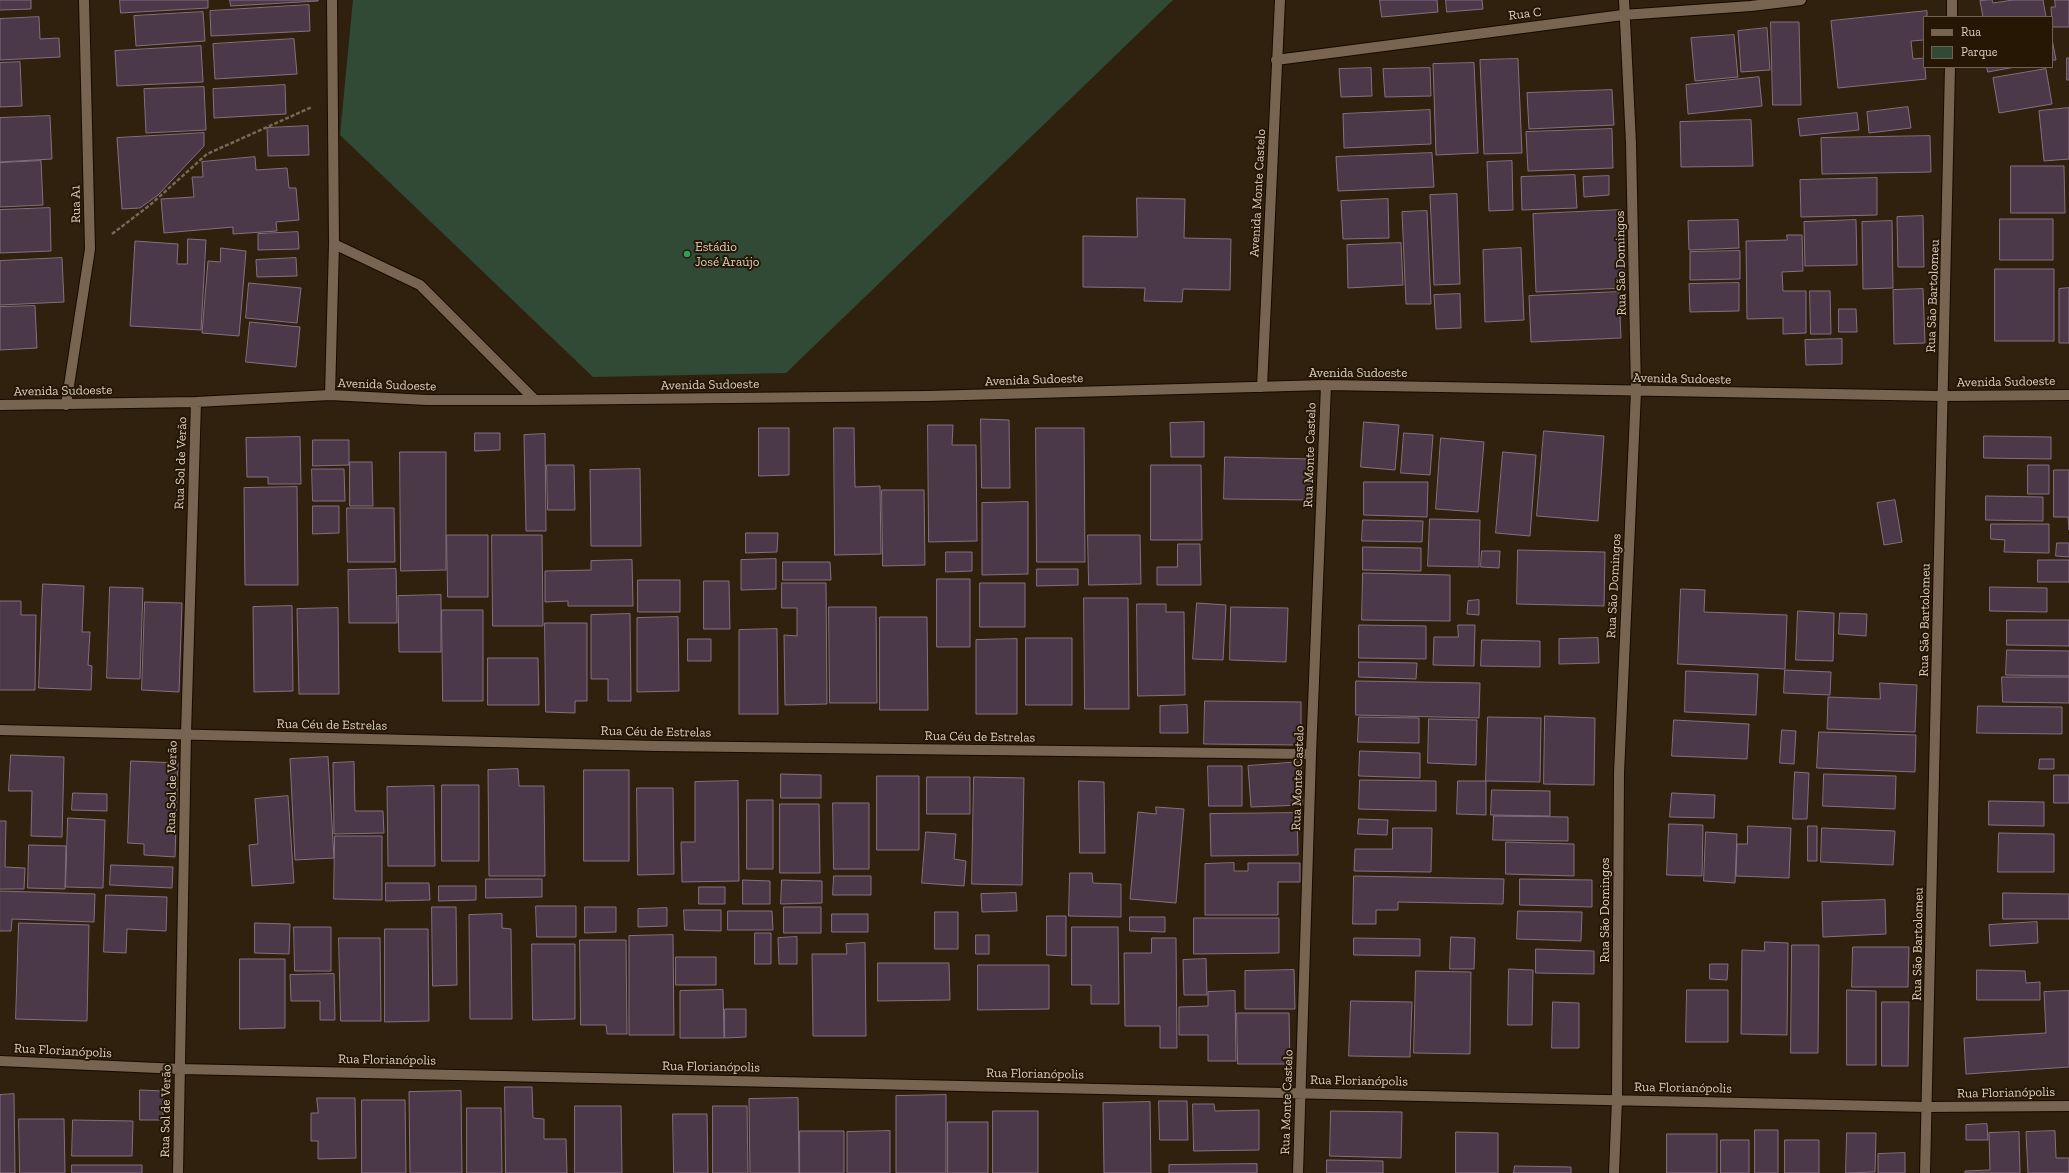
<!DOCTYPE html>
<meta charset="utf-8">
<style>
body{margin:0}
#map{position:relative;width:2069px;height:1173px;overflow:hidden;background:#30200e;font-family:"Zilla Slab",serif}
canvas{display:block}
.legend{position:absolute;left:1923px;top:16px;width:130px;height:52px;box-sizing:border-box;background:#261705;border:1px solid #6e6151;margin:0;padding:5px 7px;list-style:none;font-size:12px;color:#dacfc4}
.legend li{display:flex;align-items:center;gap:8px;height:20px}
.legend b{width:20px;border:1px solid #6e6151}
</style>
<div id="map">
<canvas width="2069" height="1173"></canvas>
<ul class="legend">
<li><b style="height:5px;background:#786551"></b>Rua</li>
<li><b style="height:11px;background:#304a35"></b>Parque</li>
</ul>
</div>
<script>
const c = document.querySelector('canvas').getContext('2d');
c.lineJoin = 'round';
function fillPath(path, color) { c.fillStyle = color; c.fill(path, 'evenodd'); }
function strokePath(path, color, width, dash) { c.strokeStyle = color; c.lineWidth = width; c.lineCap = dash ? 'butt' : 'round'; c.setLineDash(dash || []); c.stroke(path); }
function label(font, color, halo, rows, align = 'center') {
  c.font = font + ' "Zilla Slab",serif'; c.lineWidth = 4; c.setLineDash([]); c.textBaseline = 'middle'; c.strokeStyle = halo; c.fillStyle = color; for (const [text, x, y, turn = 0] of rows) {
    c.save(); c.translate(x, y); c.rotate((+turn || 0) * Math.PI / 180); c.textAlign = isNaN(turn) ? turn : align; if (halo) c.strokeText(text, 0, 0); c.fillText(text, 0, 0); c.restore();
  }
}
fillPath(new Path2D(`
 M353 0H1173L786 373 593 377 340 135Z`), '#304a35');
const building = new Path2D(`
 M0 0H31V9L0 10Z
 M120 0H208V8L121 13Z
 M230 0H318V1L231 6Z
 M1380 0H1437L1438 12 1382 17Z
 M1446 0H1482L1483 9 1447 12Z
 M1992 0 1993 3 2013 0H2043L2046 17H1983L1980 1Z
 M2055 0H2069V27H2052L2051 7H2055Z
 M309 5 310 31 211 36 210 11Z
 M1927 11V17H1924V40L1911 41 1913 59 1924 58 1926 79 1838 88 1831 21Z
 M203 12 205 41 136 46 134 16Z
 M39 17 40 39 59 38 60 57 0 60V19Z
 M1771 22H1799L1801 105H1773Z
 M1767 28 1770 70 1741 72 1738 31Z
 M1734 35 1738 77 1695 81 1691 38Z
 M294 39 297 74 215 79 213 44Z
 M2052 39 2056 60H2052Z
 M201 46 203 82 117 86 115 51Z
 M2067 58H2069V80H2067Z
 M1518 59 1522 153 1484 154 1480 60Z
 M20 62 22 106 0 107V63Z
 M1474 63 1478 153 1436 155 1433 64Z
 M1987 67H2015L1988 72Z
 M1371 68 1372 96 1341 97 1339 69Z
 M1430 68 1431 96 1385 97 1383 69Z
 M2046 69 2052 104 1999 113 1993 78Z
 M1759 77 1762 106 1688 114 1686 85Z
 M285 85 286 114 214 118 213 89Z
 M204 87 206 130 146 133 144 89Z
 M1612 90 1614 125 1529 129 1527 93Z
 M1908 107 1911 128 1869 133 1867 112Z
 M2069 108V159L2044 161 2039 111Z
 M1430 110 1431 144 1344 148 1343 114Z
 M1857 113 1859 130 1800 136 1798 119Z
 M50 116 52 159 0 162V118Z
 M1751 120 1753 166 1681 167 1680 122Z
 M308 126 309 155 268 156 267 128Z
 M1612 129 1613 168 1528 171 1526 132Z
 M204 133V146L158 195 140 208 122 209 117 138Z
 M1930 136 1931 172 1822 174 1821 138Z
 M1432 153 1434 187 1338 191 1336 157Z
 M255 157 256 170 287 168 289 188H296L299 220 276 222 277 231 233 234V227L164 233 161 199 194 197 192 177H203L202 162Z
 M41 161 43 205 0 207V163Z
 M1512 161 1513 210 1489 211 1487 162Z
 M2011 166H2064L2065 213H2011Z
 M1575 175 1577 208 1522 210 1521 177Z
 M1609 176V195L1584 197 1583 177Z
 M1877 178V215L1801 217 1800 180Z
 M1457 194 1460 284 1434 285 1430 195Z
 M1137 198 1185 199 1184 238 1231 239 1230 290 1183 289 1182 302 1144 301 1145 288 1083 287V236L1137 237Z
 M1388 199 1389 238 1343 239 1341 201Z
 M50 208 51 251 0 253V210Z
 M1621 210 1625 288 1536 292 1533 214Z
 M1427 211 1431 304H1406L1402 212Z
 M1923 216 1924 267H1898L1897 217Z
 M2000 219H2053V260H2000Z
 M1738 220 1739 248 1689 250 1688 221Z
 M1856 220 1857 265 1805 266 1804 222Z
 M1892 221 1893 288 1863 289 1862 222Z
 M298 232 299 249 258 250V234Z
 M1787 235H1802L1803 271 1782 272 1783 291H1806V333L1783 334V318L1747 319 1746 241 1787 240Z
 M188 239 206 240 201 330 130 326 135 241 178 244 177 264H187Z
 M1401 243 1403 285 1348 288 1347 245Z
 M221 248 246 251 239 336 202 333 208 261 220 262Z
 M1521 248 1524 320 1485 322 1483 250Z
 M1740 251V279L1690 280V252Z
 M62 258 64 302 0 305V261Z
 M296 258 297 276 257 277 256 260Z
 M1995 269H2054V341H1995Z
 M249 283 301 288 297 323 246 318Z
 M1739 283V311L1690 312 1689 284Z
 M2069 288V343H2059V289Z
 M1923 289 1925 343 1894 344 1893 290Z
 M1810 291H1830L1831 334H1811Z
 M1619 292 1621 338 1531 342 1529 296Z
 M1460 294 1461 328 1436 329 1434 295Z
 M35 306 37 348 0 350V307Z
 M1839 309H1856L1857 332H1839Z
 M250 322 300 327 296 367 246 362Z
 M1842 339V364L1806 365 1805 340Z
 M981 419 1009 420 1010 488H982Z
 M1204 422V457H1171L1170 423Z
 M1364 422 1399 425 1395 470 1361 467Z
 M928 425H953L952 445H976L977 541 929 542Z
 M759 428H789V475L759 476Z
 M834 428H854L855 487 880 486 881 554 835 555Z
 M1036 428H1084L1085 562H1037Z
 M1544 431 1604 436 1598 521 1537 516Z
 M475 433H500V450L475 451Z
 M1404 433 1433 435 1430 475 1401 473Z
 M545 434 546 531H526L524 435Z
 M1984 436 2051 437V459L1984 458Z
 M300 437 301 484H268V477H247L246 438Z
 M1441 438 1484 442 1478 512 1436 509Z
 M313 440H349V465L313 466Z
 M400 452H446V570L401 571Z
 M1503 452 1536 455 1530 536 1496 533Z
 M1225 457 1313 459 1312 500 1224 499Z
 M350 462H372L373 506H350Z
 M547 465H574L575 510H548Z
 M1151 465H1201L1202 540H1151Z
 M2028 465H2049V494H2028Z
 M312 469H344L345 501H313Z
 M640 469 641 546H591L590 470Z
 M2054 470H2069V530L2068 517H2054Z
 M1364 482H1428L1427 517 1364 515Z
 M297 487 298 585H245L244 488Z
 M882 490H924L925 565 883 566Z
 M1986 496 2043 497V521L1986 520Z
 M1895 500 1902 542 1884 545 1877 503Z
 M1028 502V574L982 575V503Z
 M313 506H339V533L313 534Z
 M347 508H394L395 562H348Z
 M1430 519 1480 520 1479 567 1428 566Z
 M1363 520 1423 521 1422 542 1362 541Z
 M1991 524H2049V553L2004 552 2005 540 1991 539Z
 M746 533H778L777 552 746 553Z
 M447 535H488V597H448Z
 M492 535H542L543 626H493Z
 M1088 535H1140L1141 584 1089 585Z
 M2057 543H2069V557L2056 556Z
 M1178 544H1200L1201 585H1157V567H1177Z
 M1363 547 1421 548V571L1363 570Z
 M1518 550 1605 552 1604 606 1517 604Z
 M1482 551H1500L1499 568 1481 567Z
 M946 552H972V571L946 572Z
 M776 559V589L741 590V560Z
 M632 560 633 606H568V601L545 602V571L591 570V561Z
 M2038 560H2069V582H2038Z
 M783 562H830L831 580H783Z
 M396 569 397 623H349L348 570Z
 M1037 569H1078V585L1037 586Z
 M1363 573 1450 575V621L1362 620Z
 M937 579H970V647H937Z
 M638 580H680V612H638Z
 M704 581H729L730 629H704Z
 M782 583H826L827 704 785 705 784 635 797 636V608H782Z
 M980 583H1025V627H980Z
 M43 584 84 586 82 632H90L88 665 92 666 91 690 39 688Z
 M110 587 143 588 140 679 107 678Z
 M1990 587 2047 588V612L1990 611Z
 M1681 589 1705 590 1704 612 1787 615 1785 669 1678 664Z
 M441 595V652H399L398 596Z
 M1084 598H1128L1129 709H1085Z
 M1479 600V615L1467 614 1468 601Z
 M0 601H21V615H36L35 690H0Z
 M145 602 182 603 179 692 142 690Z
 M1197 603 1226 605 1223 660 1193 659Z
 M1137 604H1166V612H1184L1185 695 1138 696Z
 M292 606 293 691 254 692 253 607Z
 M829 607H876L877 703H830Z
 M1231 607 1288 608 1286 662 1230 660Z
 M338 608 339 694H299L297 609Z
 M442 610H483V701H443Z
 M1798 611 1834 613 1833 661 1796 660Z
 M1840 613 1867 614 1866 636 1839 634Z
 M630 614 631 701H608V679H591V615Z
 M678 617 679 691 637 692V618Z
 M880 617H927L928 710H880Z
 M2007 620H2069V646L2007 645Z
 M545 623H587V701H575V713L546 712Z
 M1359 625 1426 626V659L1359 658Z
 M1458 625H1475L1474 666 1433 665 1434 637H1458Z
 M777 629 778 714H739V630Z
 M1026 638H1072V705H1026Z
 M1598 638 1599 663 1559 664V639Z
 M688 639H711V661H688Z
 M1017 639V714H976V640Z
 M1482 640 1540 641V667L1481 666Z
 M2007 650 2069 651V676L2006 675Z
 M488 658H538L539 705H488Z
 M1359 662 1417 663 1416 679 1359 677Z
 M1785 670 1831 672 1830 695 1784 693Z
 M1686 671 1758 674 1756 715 1685 712Z
 M2002 677H2069V703L2003 702Z
 M1356 681 1480 683 1479 718 1356 715Z
 M1880 683 1917 685 1915 732 1827 729 1828 697 1880 699Z
 M1205 701 1301 702V745L1204 744Z
 M1187 705 1188 733H1160V706Z
 M1978 706 2062 707V734L1977 733Z
 M1545 716 1595 718 1594 785 1544 784Z
 M1359 717 1419 718V743L1358 742Z
 M1488 717 1541 718 1540 782 1486 781Z
 M1429 719 1477 720 1476 765 1428 763Z
 M1674 720 1749 724 1747 759 1672 756Z
 M1782 730 1796 731 1794 764 1780 763Z
 M1819 732 1916 735 1915 772 1817 768Z
 M1360 751 1420 753V778L1359 776Z
 M11 755 64 757 62 837 31 836 32 791H9Z
 M328 757 334 858 295 860 290 759Z
 M2040 759H2054V769H2039Z
 M131 761 178 763 175 857 144 855V844L128 843Z
 M354 762 355 811H383L384 833 334 834 333 763Z
 M1301 762 1303 805 1251 807 1248 766Z
 M1208 766H1242V806H1209Z
 M518 769 519 786H544L545 876H489L488 770Z
 M584 770H629V861H584Z
 M1795 772 1809 773 1807 819H1793Z
 M781 774 821 775V798H781Z
 M1824 774 1896 776 1895 809 1823 806Z
 M2054 775H2069V803H2054Z
 M877 776H919V850H877Z
 M927 777H970V814H927Z
 M974 777 1024 778 1022 885 972 884Z
 M1360 780 1436 781V811L1359 809Z
 M738 781 739 881 682 882 681 842H695V782Z
 M1079 781 1104 782 1105 853H1080Z
 M1458 781H1486V815L1457 814Z
 M442 785H479V861H442Z
 M434 786 435 866H388L387 787Z
 M637 788H673L674 874 638 875Z
 M1492 790 1550 791V816L1491 815Z
 M73 793 107 794V811L72 810Z
 M1672 793 1715 795 1714 818 1670 817Z
 M288 796 294 883 252 886 249 845 258 844 255 799Z
 M747 800H773V869H747Z
 M1989 801 2044 802V826L1989 825Z
 M833 803H869V869H834Z
 M780 804H819L820 873H780Z
 M1156 807 1184 809 1176 903 1130 899 1138 812 1156 814Z
 M1297 813 1298 855 1211 856 1210 814Z
 M1494 816 1568 817V841L1493 840Z
 M68 818 105 820 103 888 66 887Z
 M1359 819 1388 820 1387 835 1358 834Z
 M0 821H6L5 867 25 868 24 889H0Z
 M1669 824 1703 825 1702 876 1667 875Z
 M1748 826 1791 828 1789 878 1736 876 1737 844H1747Z
 M1808 826H1817V861H1808Z
 M1393 828H1432L1431 872 1354 871 1355 849H1392Z
 M1822 828 1895 831 1893 865 1821 862Z
 M926 832 956 834 954 859 966 861 964 886 922 883Z
 M1706 832 1737 834 1735 883 1704 881Z
 M1999 833 2054 834V872H1998Z
 M335 836H382V900L334 899Z
 M1506 842 1574 844V876L1506 874Z
 M29 845 66 846 65 889 28 888Z
 M1234 863V871H1248V863H1300V882H1278V915H1205V864Z
 M111 865 173 867 172 888 110 885Z
 M1070 873H1092L1093 883 1121 884V917L1069 916Z
 M834 876H871V895H833Z
 M1354 876 1504 879 1503 904 1398 902V910H1376V924H1353Z
 M486 879H542V897L486 898Z
 M1520 879 1592 880V907L1520 905Z
 M743 880 770 881V904H743Z
 M782 880 822 881V903L781 904Z
 M386 883H429L430 900 386 901Z
 M439 886H476V900L439 901Z
 M699 887H725V904H699Z
 M0 891 95 894 94 922 12 919 11 931H0Z
 M1016 893 1017 911 982 912 981 894Z
 M2003 893 2069 894V919H2003Z
 M106 895 167 897 166 931 127 929 126 953 104 952Z
 M1885 900 1886 934 1823 937 1822 902Z
 M536 906H576V937H537Z
 M432 907H456L457 985 433 986Z
 M585 907H616V932L585 933Z
 M784 907H821V933H784Z
 M667 908V926L638 927V909Z
 M684 910H721V931L685 930Z
 M728 911H772L773 930H728Z
 M1518 911 1582 912 1581 941 1517 939Z
 M935 912H958V949H935Z
 M502 914V928L511 929 512 1019H470L469 915Z
 M832 914H868V932H832Z
 M1047 916H1066V956L1047 955Z
 M1130 917H1165V932L1130 931Z
 M1194 918H1279V953L1194 954Z
 M2037 922 2038 943 1990 946 1989 925Z
 M19 923 89 925 87 1021 16 1019Z
 M255 923 290 924 289 954 255 953Z
 M294 927H331V971H295Z
 M1072 927H1118L1119 1004H1091V985H1072Z
 M385 929H428L429 1021 385 1022Z
 M755 933H771V964H755Z
 M673 935 674 1035H629V936Z
 M976 935H989V954H976Z
 M797 937V964H779L778 938Z
 M1451 937 1475 938 1474 969H1450Z
 M339 938H380L381 1021H341Z
 M1152 938H1176L1177 1048H1160V1026H1125L1124 953H1151Z
 M1354 938 1420 939V956L1354 955Z
 M580 940H626L627 1034H607L606 1025H581Z
 M1765 942 1788 943 1787 1035 1741 1034 1742 950 1764 951Z
 M865 943 866 1036H813L812 954H847L846 944Z
 M532 944H575V1019L533 1020Z
 M1792 945H1819L1818 1053H1791Z
 M1853 947H1909L1908 987H1852Z
 M1536 949 1594 951V974L1536 973Z
 M676 957H716V985H676Z
 M240 959H285V1028L240 1029Z
 M1206 959 1207 995H1184L1183 960Z
 M878 963H949L950 1000 878 1001Z
 M1710 964H1728L1727 980 1710 979Z
 M978 965H1049V1009L978 1010Z
 M1509 969 1533 970 1532 1025H1508Z
 M1294 970 1295 1009H1245V971Z
 M1977 970 2025 971 2026 983 2040 982V1000H1977Z
 M1416 971 1471 972 1470 1054 1414 1053Z
 M334 974 335 1020H320V1001H291L290 975Z
 M723 990 724 1038H680V991Z
 M1687 990H1728V1042H1686Z
 M1847 990 1876 991V1065H1847Z
 M1235 991 1236 1061H1208V1035H1179V1007L1208 1006V992Z
 M2069 991V1067L1966 1074 1964 1038 2046 1033 2044 992Z
 M1351 1001 1412 1002 1410 1057 1349 1056Z
 M1553 1002 1579 1003V1048H1552Z
 M1882 1002H1909L1908 1066H1882Z
 M725 1009H746V1037L725 1038Z
 M1237 1013H1289L1290 1064H1238Z
 M505 1087H532L533 1118 544 1119V1139H566L567 1173H506Z
 M140 1090 163 1091V1120H140Z
 M461 1091 462 1173H410L409 1092Z
 M14 1094 15 1173H0V1095Z
 M946 1095V1173H896V1096Z
 M317 1098H355L356 1158 318 1159V1141H311V1113H318Z
 M798 1098 799 1173H750L749 1099Z
 M362 1100H405L406 1173H362Z
 M1159 1101H1187L1188 1140H1160Z
 M1150 1102 1151 1173H1104L1103 1103Z
 M1193 1104H1214L1215 1111 1259 1110V1150L1194 1151Z
 M575 1106H621L622 1173H575Z
 M713 1106H747L748 1173H713Z
 M467 1108H501L502 1173H467Z
 M993 1111H1038V1173H993Z
 M1331 1111 1402 1112 1401 1158 1330 1156Z
 M673 1114H707L708 1173H674Z
 M19 1119H64L65 1173H20Z
 M73 1120 133 1121 132 1156H72Z
 M948 1122H988V1173H948Z
 M1987 1124 1988 1140H1966V1125Z
 M1755 1130H1778V1173H1755Z
 M800 1131H844V1173H800Z
 M890 1131V1173H847V1132Z
 M2055 1131 2056 1158H2069V1173H2028L2026 1132Z
 M1456 1132 1498 1133V1173H1456Z
 M2019 1132 2020 1173H1965V1171L1990 1170 1989 1133Z
 M1847 1133H1876L1875 1172 1846 1173Z
 M1667 1134H1717V1173H1667Z
 M1721 1140H1749V1173H1721Z
 M1785 1140H1819V1173H1785Z
 M1905 1153V1173H1878V1154Z
 M1327 1160 1383 1161V1173H1327Z
 M1257 1164V1173H1169V1165Z
 M72 1165H142V1173H72Z
 M1515 1166 1571 1167V1173H1514Z`);
fillPath(building, '#4b3849');
strokePath(building, '#846f81', 1);
const minor = new Path2D(`
 M1952 17V0
 M1276 60 1623 15 1751 6 1801 0
 M334 244 420 285 535 400
 M1262 387 1280 0
 M330 395 334 244 332 0
 M0 405 196 402 330 395 427 400H535L928 396 1326 385 1943 396 2069 395
 M66 405 90 249 84 0
 M0 730 657 746 1311 754
 M0 1061 180 1069 1927 1107 2069 1106
 M178 1173 186 734 196 402
 M1298 1173 1311 754 1326 385
 M1614 1173 1617 1099 1619 773 1636 391 1631 143 1624 0
 M1925 1173 1950 67`);
strokePath(minor, '#180900', 12);
strokePath(new Path2D(`
 M112 234 150 205 207 154 312 107`), '#766859', 2.5, [4, 2]);
strokePath(minor, '#786551', 10);
for (const [x, y, r, color] of [
 [687,254,4,"#2e9e5b"]
]) { const dot = new Path2D(); dot.arc(x, y, r, 0, 2 * Math.PI); c.fillStyle = color; c.fill(dot); strokePath(dot, '#261705', 1.5); }
label('13px', '#dacfc4', '#261705', [
 ["Rua C",1525,14,-7],
 ["Avenida Monte Castelo",1258,193,-87],
 ["Rua A1",76,204,-91],
 ["Rua São Domingos",1621,263,-91],
 ["Rua São Bartolomeu",1933,296,-88],
 ["Avenida Sudoeste",1358,373],
 ["Avenida Sudoeste",1682,379,1],
 ["Avenida Sudoeste",1034,380,-2],
 ["Avenida Sudoeste",2006,382,-1],
 ["Avenida Sudoeste",387,385,2],
 ["Avenida Sudoeste",710,385,-1],
 ["Avenida Sudoeste",63,391,-1],
 ["Rua Monte Castelo",1310,455,-88],
 ["Rua Sol de Verão",181,463,-88],
 ["Rua São Domingos",1614,586,-87],
 ["Rua São Bartolomeu",1925,620,-89],
 ["Rua Céu de Estrelas",332,725,1],
 ["Rua Céu de Estrelas",656,732,1],
 ["Rua Céu de Estrelas",980,737,1],
 ["Rua Monte Castelo",1298,778,-88],
 ["Rua Sol de Verão",172,787,-89],
 ["Rua São Domingos",1605,910,-90],
 ["Rua São Bartolomeu",1918,944,-89],
 ["Rua Florianópolis",63,1051,3],
 ["Rua Florianópolis",387,1060,1],
 ["Rua Florianópolis",711,1067,1],
 ["Rua Florianópolis",1035,1074,1],
 ["Rua Florianópolis",1359,1081,1],
 ["Rua Florianópolis",1683,1088,1],
 ["Rua Florianópolis",2006,1093,-1],
 ["Rua Monte Castelo",1287,1102,-88],
 ["Rua Sol de Verão",166,1111,-89]
]);
label('13px', '#dacfc4', '#261705', [
 ["Estádio",695,247],
 ["José Araújo",695,262]
], 'left');
</script>
